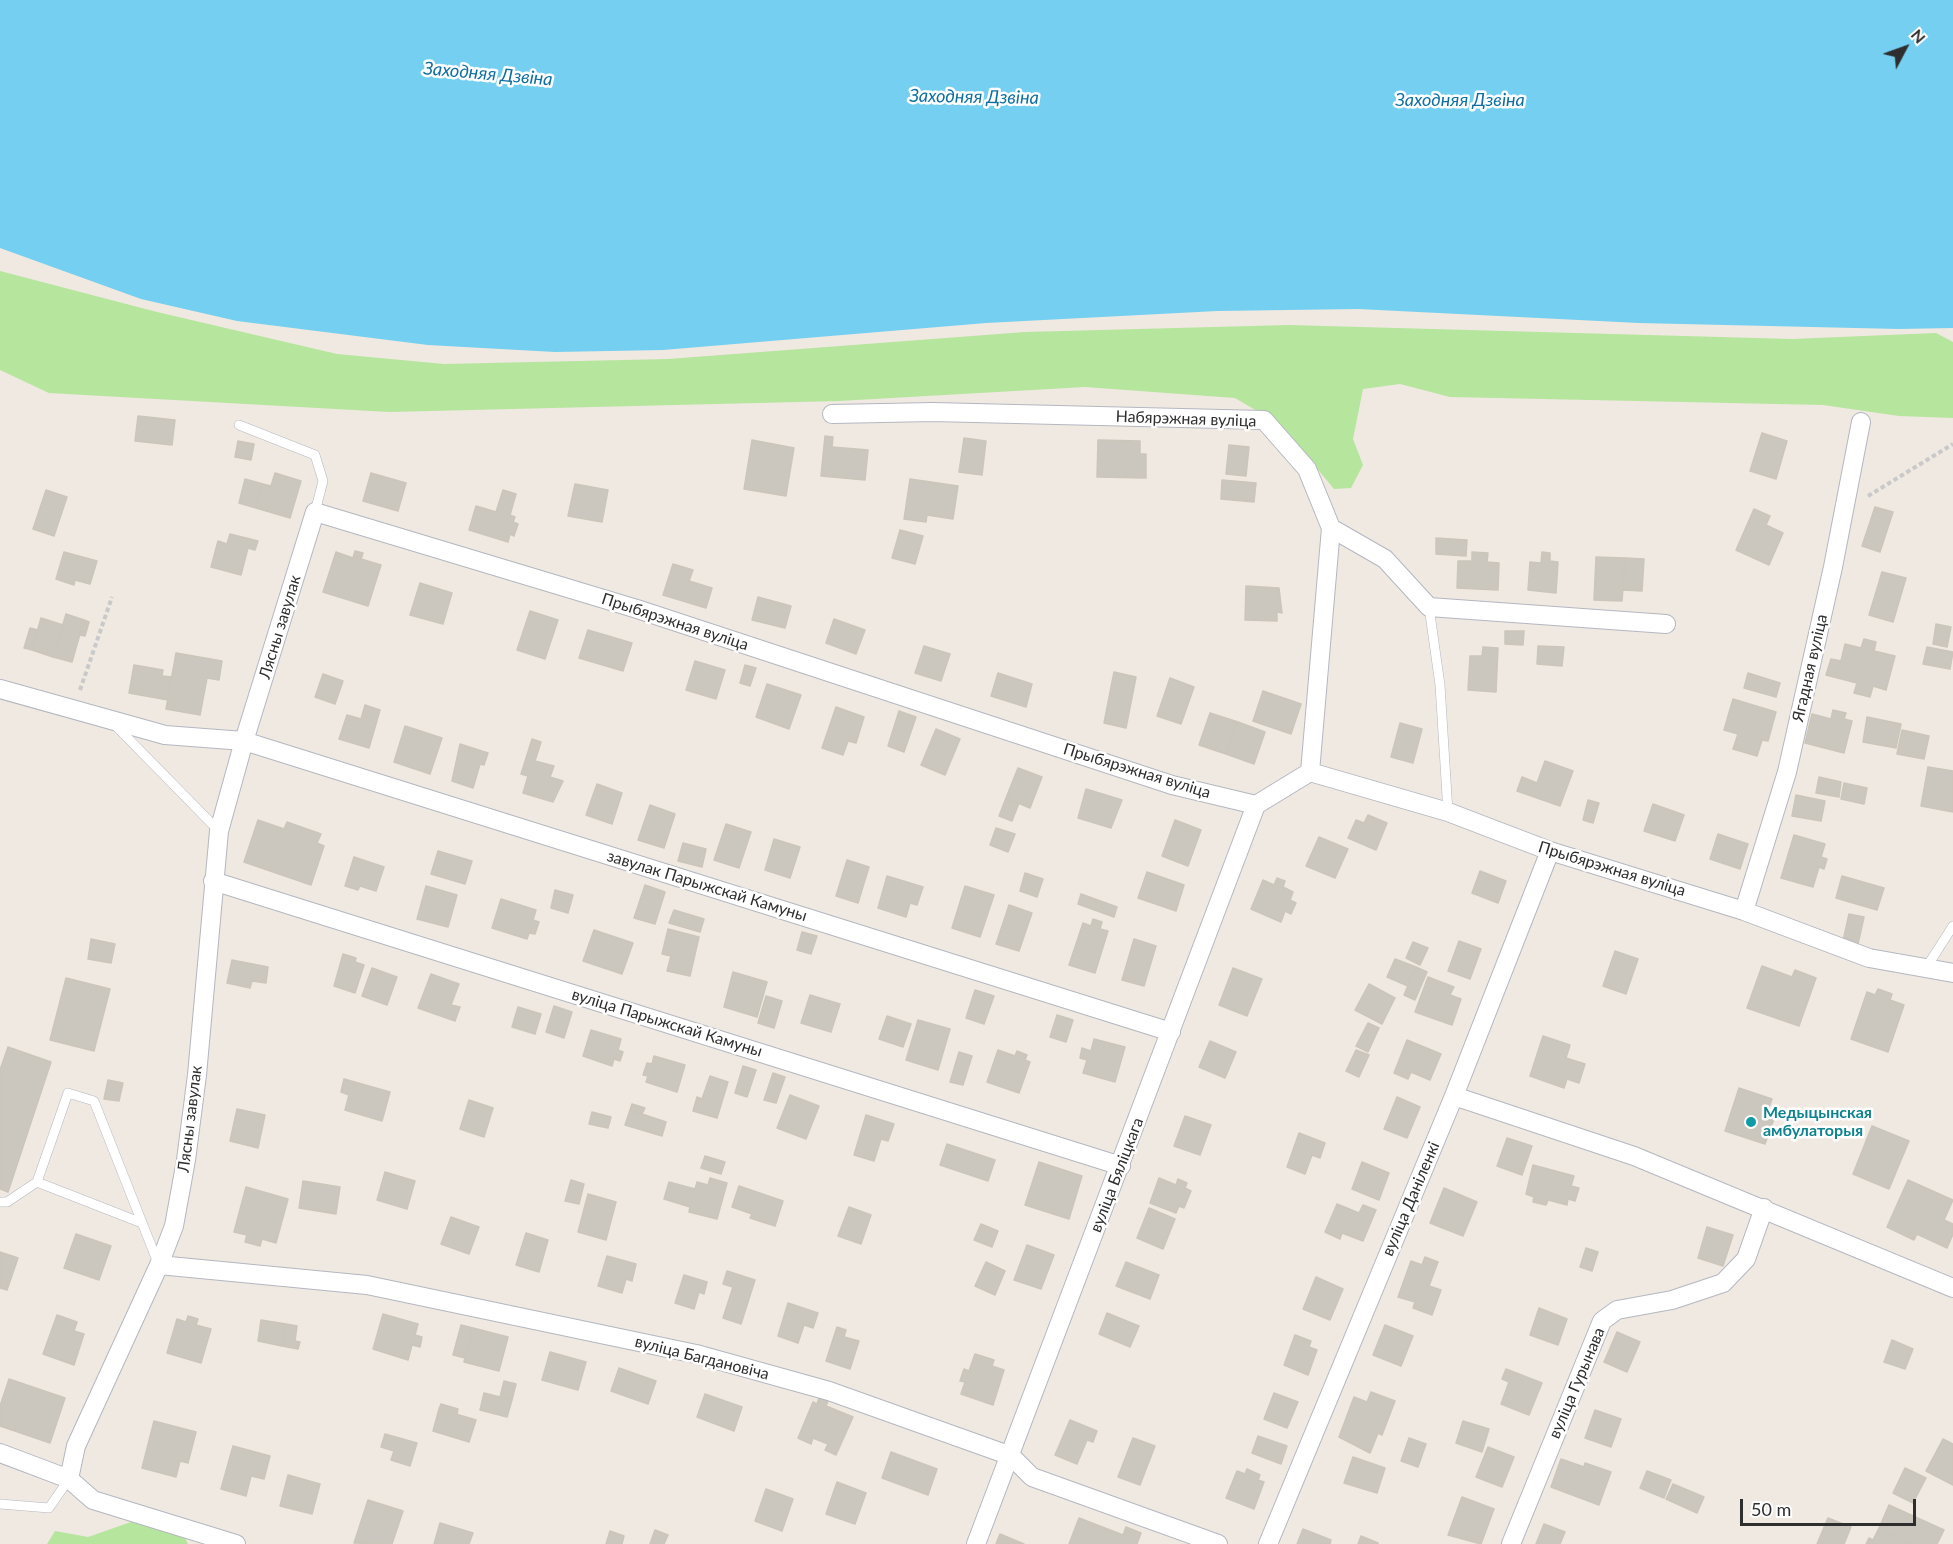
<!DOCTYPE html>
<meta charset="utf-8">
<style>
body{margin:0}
#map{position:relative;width:1953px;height:1544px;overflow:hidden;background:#efe9e1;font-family:Lato,sans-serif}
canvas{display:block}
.north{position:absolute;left:1875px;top:18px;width:60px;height:60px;-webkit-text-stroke:4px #fff;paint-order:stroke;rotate:49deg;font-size:16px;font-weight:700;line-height:24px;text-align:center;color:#2e2e2e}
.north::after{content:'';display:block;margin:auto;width:21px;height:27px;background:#2e2e2e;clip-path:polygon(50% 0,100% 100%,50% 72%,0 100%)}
.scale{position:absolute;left:1740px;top:1499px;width:176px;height:27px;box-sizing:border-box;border:3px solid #2e2e2e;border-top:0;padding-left:8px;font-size:18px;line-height:21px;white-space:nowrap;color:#2e2e2e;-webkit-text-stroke:4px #fff;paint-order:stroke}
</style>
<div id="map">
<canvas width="1953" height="1544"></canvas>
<div class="north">N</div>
<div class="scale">50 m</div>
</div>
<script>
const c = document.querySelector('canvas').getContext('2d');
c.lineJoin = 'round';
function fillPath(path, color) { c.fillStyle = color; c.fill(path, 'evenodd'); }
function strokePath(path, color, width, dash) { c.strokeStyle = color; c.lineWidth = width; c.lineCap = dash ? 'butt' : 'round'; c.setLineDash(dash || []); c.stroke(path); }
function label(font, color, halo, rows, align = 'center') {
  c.font = font + ' Lato,sans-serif'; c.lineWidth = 5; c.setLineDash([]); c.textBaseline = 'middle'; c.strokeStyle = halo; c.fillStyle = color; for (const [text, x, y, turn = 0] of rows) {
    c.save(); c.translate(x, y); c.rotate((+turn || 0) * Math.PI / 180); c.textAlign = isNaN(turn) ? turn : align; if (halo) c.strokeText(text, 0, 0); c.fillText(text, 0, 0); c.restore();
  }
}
fillPath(new Path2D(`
 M0 271 157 312 337 354 444 364 668 359 1025 332 1289 325 1792 339 1936 333 1953 342V418L1899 416 1823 405 1450 397 1400 384 1363 389 1353 439 1363 465 1351 488 1334 489 1281 425 1235 398 1085 387 839 401 389 412 49 393 0 370Z
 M131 1522 181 1530 188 1544H47L55 1531 88 1537Z`), '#b6e59e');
fillPath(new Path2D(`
 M0 0H1953V328L1899 329 1639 323 1358 309 1217 311 986 323 663 350 555 352 428 345 237 321 141 299 0 248Z`), '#75cff0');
const building = new Path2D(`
 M138 416 175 420 172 445 135 441Z
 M1762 433 1787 441 1776 479 1750 471Z
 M825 436 833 437 832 447 868 450 865 480 821 476Z
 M964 438 986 441 982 475 959 472Z
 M752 440 794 448 786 496 744 489Z
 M1098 440 1140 441V454H1146V478L1097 477Z
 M238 441 254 444 251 460 235 457Z
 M1229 445 1249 447 1246 476 1226 474Z
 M275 473 301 481 290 518 256 508 263 484 271 486Z
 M371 473 406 483 398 511 363 501Z
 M245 479 263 484 256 508 239 503Z
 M910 479 958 486 953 519 927 515 926 522 904 519Z
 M1222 480 1256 483 1254 502 1221 499Z
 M575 484 608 490 602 522 568 516Z
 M46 490 67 497 54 536 33 529Z
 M503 490 516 494 510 515 515 517 513 522 518 524 514 536 510 534 508 542 469 530 476 506 496 512Z
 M1875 507 1893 512 1880 552 1862 546Z
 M1754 509 1770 516 1766 525 1783 533 1769 565 1736 550Z
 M900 530 923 536 915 564 892 558Z
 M230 534 258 541 255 550 248 548 241 575 211 567 218 541 227 544Z
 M1436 538 1467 540 1466 556 1436 554Z
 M355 551 363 553 361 559 381 565 368 606 323 592 336 552 353 558Z
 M64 552 97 561 90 584 75 580 74 585 56 579Z
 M1472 552 1488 553 1487 562 1499 563 1498 590 1457 588 1458 561H1472Z
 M1542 552 1550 553V561L1558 562 1556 593 1528 590 1530 562 1541 563Z
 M1596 557 1625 558 1622 601 1594 600Z
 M1625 558 1644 559 1642 591 1623 590Z
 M673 564 693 570 689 581 712 588 706 608 663 595Z
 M1882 572 1906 578 1893 622 1869 615Z
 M420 583 452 593 443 624 410 615Z
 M1246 586 1279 588 1282 613 1277 612V621L1245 620Z
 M758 597 791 606 785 628 752 620Z
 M530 611 558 620 545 659 517 650Z
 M66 614 84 620 72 662 53 657Z
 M41 618 63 625 53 657 32 650Z
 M834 619 865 630 856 654 826 643Z
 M84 620 89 622 85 636 80 635Z
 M1936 624 1951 627 1947 647 1933 644Z
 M30 628 38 630 32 650 24 648Z
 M588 630 632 643 623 671 579 658Z
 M1505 631H1524L1523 645 1505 644Z
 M1864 639 1876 642 1874 651 1895 656 1886 690 1873 686 1870 697 1854 693 1857 683 1826 675 1831 659 1841 661 1845 644 1861 648Z
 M924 646 950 654 941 681 915 673Z
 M1538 646 1564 647 1562 666 1537 664Z
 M1483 647 1498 648 1496 692 1468 690 1470 656H1482Z
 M1927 647 1953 652 1950 669 1923 664Z
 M176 653 222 661 219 680 207 678 200 715 166 709Z
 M695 661 725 670 716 699 686 690Z
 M134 665 163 670 162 676 172 677 168 700 129 693Z
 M745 665 756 668 750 686 740 683Z
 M1114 672 1136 677 1126 728 1104 723Z
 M998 673 1032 684 1026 707 991 696Z
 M1748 673 1780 683 1776 697 1744 688Z
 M323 674 343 681 335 704 315 697Z
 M1170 678 1194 687 1181 724 1157 716Z
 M767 684 801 695 789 729 756 717Z
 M1263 691 1301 704 1291 734 1253 721Z
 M1733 699 1776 712 1768 741 1762 740 1757 756 1733 749 1738 734 1724 730Z
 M365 705 380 710 369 748 339 739 347 715 361 719Z
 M836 707 864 717 856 743 848 741 843 755 822 748Z
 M1833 710 1846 713 1844 719 1852 721 1844 753 1805 743 1812 714 1831 719Z
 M899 711 916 717 904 752 888 746Z
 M1210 713 1238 722 1226 754 1199 745Z
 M1867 717 1901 724 1896 748 1863 742Z
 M1238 722 1265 732 1254 764 1226 754Z
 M1400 723 1422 729 1413 763 1391 757Z
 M405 726 442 738 430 774 394 762Z
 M936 729 960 739 945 775 921 765Z
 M1902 730 1929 736 1924 759 1897 754Z
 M532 739 541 742 535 761 554 766 550 777 563 781 553 802 523 793 528 776 521 774Z
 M460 744 488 753 484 765 480 764 473 788 452 781Z
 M1545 761 1573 771 1560 806 1517 791 1522 777 1537 783Z
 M1928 767 1953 771V812L1921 806Z
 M1018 768 1042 777 1030 808 1006 798Z
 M1819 777 1841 782 1839 797 1816 793Z
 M1844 783 1867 788 1864 804 1841 799Z
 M597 784 622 793 612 824 586 815Z
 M1086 789 1122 800 1111 828 1078 818Z
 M1796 795 1825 801 1821 821 1792 816Z
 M1006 798 1019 803 1012 821 999 816Z
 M1588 800 1599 803 1593 823 1583 820Z
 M1653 804 1684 815 1675 841 1644 831Z
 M650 805 675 814 664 848 638 840Z
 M1368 815 1387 823 1376 850 1348 838 1356 820 1364 823Z
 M258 820 284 829 287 822 321 834 317 843 324 846 311 885 244 862Z
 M1175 820 1201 830 1188 866 1162 856Z
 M726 824 751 832 739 868 714 860Z
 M996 828 1015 834 1008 852 990 845Z
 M1718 834 1748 844 1740 869 1710 859Z
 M1794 835 1825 844 1821 857 1827 859 1824 869 1819 867 1813 887 1781 878Z
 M1319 837 1348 849 1335 878 1306 866Z
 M774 839 800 847 790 878 765 870Z
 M683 843 706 849 702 867 678 861Z
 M438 851 472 861 465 884 431 874Z
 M354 857 384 867 376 891 360 886 358 890 345 886Z
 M847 860 869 867 858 903 836 896Z
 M1480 871 1506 881 1498 903 1472 893Z
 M1147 872 1184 885 1176 911 1138 898Z
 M1025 873 1043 879 1037 897 1020 891Z
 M887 876 923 887 917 905 910 903 906 917 878 908Z
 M1842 876 1884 888 1877 910 1836 898Z
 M1277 878 1285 881 1283 887 1293 892 1290 900 1296 903 1291 914 1285 911 1281 922 1251 909 1263 880 1274 885Z
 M645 885 665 892 655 924 634 918Z
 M426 886 457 895 448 927 417 919Z
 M965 886 994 895 980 937 952 928Z
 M555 890 573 895 568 913 551 908Z
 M1081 894 1117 907 1114 917 1078 904Z
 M501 899 536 910 533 920 539 922 535 934 529 933 527 939 492 928Z
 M1009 905 1032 913 1019 951 996 944Z
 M674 910 704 919 700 932 669 923Z
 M1849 914 1864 917 1858 944 1843 941Z
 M1093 919 1102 922 1100 929 1108 931 1095 973 1069 965 1083 923 1091 926Z
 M668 929 699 937 690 976 667 971 671 956 662 954Z
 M594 930 633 943 622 974 583 961Z
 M802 932 817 936 811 954 797 950Z
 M91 939 115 944 111 963 88 959Z
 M1134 939 1156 946 1144 986 1122 980Z
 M1459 941 1481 949 1470 979 1448 971Z
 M1413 942 1428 948 1420 965 1406 958Z
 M1615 951 1638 959 1626 994 1603 986Z
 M343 954 356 958 355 962 364 965 355 993 334 986Z
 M1395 959 1416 967 1408 986 1387 977Z
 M232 960 268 967 266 983 252 981 250 988 227 983Z
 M1762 966 1792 977 1795 970 1816 978 1799 1026 1747 1008Z
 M1416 967 1427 972 1415 1000 1404 995Z
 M372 968 397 977 387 1005 362 996Z
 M1233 968 1262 979 1247 1016 1219 1005Z
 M733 972 767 982 757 1017 724 1007Z
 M431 974 459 984 451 1005 460 1007 455 1021 418 1008Z
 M1428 977 1454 987 1450 995 1461 999 1452 1025 1415 1012Z
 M66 978 110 989 94 1051 50 1040Z
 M1369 984 1395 998 1382 1024 1355 1010Z
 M1878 989 1892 994 1890 1000 1904 1005 1888 1052 1851 1039 1867 992 1875 995Z
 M975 990 994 996 984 1024 966 1018Z
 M810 995 840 1004 831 1032 801 1023Z
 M766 996 782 1001 774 1028 758 1023Z
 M554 1006 572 1012 564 1038 546 1032Z
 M518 1007 541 1014 535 1034 512 1027Z
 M1057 1015 1073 1020 1066 1042 1050 1037Z
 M887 1016 911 1024 903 1047 879 1039Z
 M918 1020 950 1029 938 1070 906 1060Z
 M1368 1023 1379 1028 1368 1052 1356 1046Z
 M591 1030 621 1039 618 1050 623 1052 620 1061 614 1059 612 1066 583 1056Z
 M1543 1036 1570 1045 1566 1058 1585 1064 1579 1083 1567 1079 1564 1088 1530 1076Z
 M1094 1039 1125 1047 1115 1082 1083 1073 1087 1060 1080 1058 1082 1048 1091 1051Z
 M1407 1040 1441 1054 1430 1080 1411 1072 1408 1079 1394 1073Z
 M1210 1041 1236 1052 1225 1078 1199 1067Z
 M8 1047 51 1062 8 1192 0 1189V1070Z
 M998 1050 1015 1056 1017 1051 1027 1055 1025 1060 1030 1062 1019 1093 987 1082Z
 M1356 1050 1369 1055 1359 1077 1346 1071Z
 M959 1052 972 1056 963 1085 950 1082Z
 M654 1056 685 1065 677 1092 646 1082 648 1076 643 1075 647 1063 652 1064Z
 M743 1066 756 1070 747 1097 735 1093Z
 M773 1073 785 1077 776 1103 764 1100Z
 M710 1076 728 1082 717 1118 693 1111 697 1097 702 1099Z
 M344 1079 390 1092 382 1121 345 1110 349 1095 341 1092Z
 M108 1080 123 1083 119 1101 104 1099Z
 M1739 1088 1772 1099 1768 1110 1776 1113 1765 1144 1725 1131Z
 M790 1095 819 1106 806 1139 777 1128Z
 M1397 1097 1420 1107 1407 1138 1384 1129Z
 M469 1100 493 1108 484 1137 460 1129Z
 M632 1104 645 1108 642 1114 630 1110Z
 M237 1109 265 1115 258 1148 230 1141Z
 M630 1110 666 1122 662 1136 625 1125Z
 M592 1112 611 1117 608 1128 589 1124Z
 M866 1115 894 1124 888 1141 881 1139 874 1161 854 1155Z
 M1185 1116 1211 1125 1200 1155 1174 1146Z
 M1872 1126 1909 1141 1889 1189 1853 1174Z
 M1299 1133 1325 1143 1320 1158 1312 1155 1305 1174 1287 1167Z
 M1507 1138 1532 1146 1522 1175 1497 1166Z
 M947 1144 995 1160 988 1181 940 1165Z
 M705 1156 725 1162 721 1174 701 1168Z
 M1039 1162 1082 1176 1069 1219 1025 1205Z
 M1362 1162 1389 1173 1379 1200 1352 1189Z
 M1533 1165 1574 1176 1571 1186 1579 1188 1575 1201 1568 1199 1567 1205 1548 1200 1546 1205 1533 1202 1534 1197 1526 1194Z
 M385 1172 415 1181 407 1209 377 1200Z
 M710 1178 727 1183 717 1219 689 1212 690 1207 664 1199 669 1182 695 1189 697 1182 708 1185Z
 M1159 1178 1176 1185 1178 1179 1187 1183 1185 1188 1191 1191 1184 1208 1179 1206 1176 1213 1150 1203Z
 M571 1180 584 1184 579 1204 565 1201Z
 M1908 1180 1953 1200 1944 1220 1953 1224V1234L1947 1248 1917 1234 1914 1240 1887 1227Z
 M303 1181 340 1187 336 1214 299 1208Z
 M739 1186 783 1201 775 1226 750 1218 752 1214 732 1207Z
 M246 1187 288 1199 276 1243 262 1239 260 1246 245 1242 247 1235 234 1232Z
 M1444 1188 1477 1202 1463 1236 1430 1223Z
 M588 1194 616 1202 606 1240 578 1232Z
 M1337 1204 1359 1213 1363 1205 1376 1210 1363 1241 1342 1233 1340 1239 1325 1232Z
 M849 1207 871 1215 861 1244 838 1236Z
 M1149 1208 1175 1219 1163 1249 1137 1238Z
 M451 1217 479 1227 469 1254 441 1244Z
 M981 1224 998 1231 992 1247 974 1240Z
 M1707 1227 1733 1235 1723 1266 1698 1258Z
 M526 1233 548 1240 539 1272 516 1265Z
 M76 1234 111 1246 99 1280 64 1268Z
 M1027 1245 1054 1255 1041 1289 1014 1280Z
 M1586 1248 1598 1252 1592 1271 1580 1267Z
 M0 1252 18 1258 7 1290 0 1288Z
 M607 1256 636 1264 632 1281 626 1279 622 1293 598 1286Z
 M1425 1257 1438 1262 1429 1286 1441 1290 1432 1315 1413 1308 1415 1302 1398 1297 1411 1261 1422 1265Z
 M986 1262 1005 1271 995 1295 975 1286Z
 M1126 1262 1159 1275 1150 1299 1116 1286Z
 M727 1271 755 1280 741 1324 723 1318 733 1287 723 1284Z
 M684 1275 707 1282 704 1294 699 1292 694 1309 675 1303Z
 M1316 1277 1343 1289 1330 1320 1303 1309Z
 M788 1303 818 1313 813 1328 804 1325 798 1343 778 1336Z
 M1539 1308 1567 1319 1558 1345 1530 1335Z
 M1107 1313 1139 1326 1130 1347 1099 1334Z
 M383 1314 418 1324 415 1335 422 1337 420 1347 412 1345 408 1360 373 1349Z
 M57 1315 77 1322 74 1331 84 1334 74 1365 43 1354Z
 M188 1316 198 1319 196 1325 211 1329 201 1363 167 1353 177 1319 186 1322Z
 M261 1320 286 1324 282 1346 258 1341Z
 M286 1324 297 1326 295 1341 300 1342 298 1349 282 1346Z
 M461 1325 473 1328 465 1358 453 1355Z
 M1385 1325 1413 1336 1401 1366 1373 1355Z
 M837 1327 846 1330 844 1337 859 1341 850 1369 826 1361Z
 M473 1328 508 1337 499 1371 464 1362Z
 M1617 1332 1640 1342 1627 1372 1604 1362Z
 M1295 1335 1311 1341 1309 1347 1317 1350 1308 1375 1284 1365Z
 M1892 1340 1913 1349 1905 1369 1884 1362Z
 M550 1352 586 1362 578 1390 542 1380Z
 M975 1354 994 1360 992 1366 1004 1370 993 1405 961 1394 965 1382 960 1381 964 1369 969 1371Z
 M619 1368 656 1381 648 1404 611 1391Z
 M1506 1369 1542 1383 1529 1415 1501 1404 1509 1382 1502 1379Z
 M9 1379 65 1398 50 1443 0 1426V1406Z
 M504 1381 516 1384 512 1400 500 1397Z
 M1371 1392 1395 1401 1382 1435 1378 1433 1370 1453 1339 1437 1354 1397 1367 1402Z
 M484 1393 512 1400 507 1417 480 1410Z
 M1274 1393 1298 1402 1287 1428 1264 1419Z
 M705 1394 742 1407 734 1431 697 1417Z
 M819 1398 828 1401 826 1406 853 1417 836 1455 825 1450 828 1444 813 1438 811 1444 798 1438 813 1402 817 1404Z
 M441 1404 458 1409 457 1414 439 1409Z
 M439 1409 476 1420 469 1442 433 1431Z
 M1595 1410 1621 1419 1611 1447 1585 1438Z
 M1070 1420 1097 1431 1093 1442 1087 1440 1077 1464 1055 1455Z
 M154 1421 196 1432 188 1463 180 1461 176 1477 142 1468Z
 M1463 1421 1489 1429 1482 1452 1456 1443Z
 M385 1434 417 1443 410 1466 391 1460 394 1451 381 1447Z
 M1258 1436 1287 1446 1281 1464 1252 1453Z
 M1133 1438 1155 1446 1140 1485 1118 1477Z
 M1409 1438 1426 1444 1418 1467 1401 1461Z
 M1943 1439 1953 1444V1485L1926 1471Z
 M233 1446 270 1456 264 1479 251 1476 246 1496 221 1489Z
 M1488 1447 1514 1457 1502 1487 1476 1477Z
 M891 1452 937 1469 928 1495 882 1478Z
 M1353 1457 1385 1468 1377 1493 1344 1483Z
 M1561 1459 1584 1467 1585 1463 1611 1472 1599 1505 1551 1487Z
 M1905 1468 1926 1478 1913 1503 1893 1493Z
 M1247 1469 1260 1475 1258 1480 1264 1482 1254 1509 1226 1498 1237 1471 1245 1474Z
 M1647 1471 1671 1480 1664 1498 1640 1488Z
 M288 1475 320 1484 312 1514 280 1506Z
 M837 1482 866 1493 855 1524 826 1514Z
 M1673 1484 1704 1497 1697 1513 1666 1499Z
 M766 1489 793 1499 782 1531 755 1521Z
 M1462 1497 1494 1509 1481 1544 1448 1535Z
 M368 1500 403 1511 392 1544 354 1543Z
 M1889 1505 1944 1530 1937 1544H1914L1879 1528Z
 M1079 1518 1123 1535 1126 1527 1141 1533 1137 1544H1069Z
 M1828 1518 1851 1527 1844 1544H1817Z
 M440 1523 473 1533 469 1544H434Z
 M1544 1524 1565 1532 1560 1544H1536Z
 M1879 1528 1914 1544H1866L1869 1538 1873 1540Z
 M1303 1529 1331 1540 1330 1544H1297Z
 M655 1530 668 1535 664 1544H650Z
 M610 1531 624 1536 622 1544H606Z
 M1000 1534 1024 1544H996Z
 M1361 1536 1378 1543V1544H1358Z`);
fillPath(building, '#cbc7bf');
strokePath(building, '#cbc5ba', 1.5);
const lane = new Path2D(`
 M239 425 315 455 323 481 315 512
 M1429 607 1440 685 1448 812
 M114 724 219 831
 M1926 968 1953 926
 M37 1182 142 1223
 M0 1202H7L37 1182 68 1093 94 1101 158 1263
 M0 1504 49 1508 69 1479`);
const street = new Path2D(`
 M832 414 933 412 1264 420 1307 469 1331 528 1385 559 1429 607 1666 624
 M0 689 165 735 244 741 1171 1032
 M1310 772 1331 528
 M213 881 1121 1166
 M1744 911 1787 772 1833 567 1861 422
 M1454 1096 1634 1156 1953 1288
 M159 1265 367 1285 696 1354 829 1391 1011 1456 1032 1477 1218 1544
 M0 1453 69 1479 93 1500 236 1544
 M69 1479 76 1446 159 1265 174 1226 186 1160 197 1075 219 831 244 741 315 512 637 609 1172 785 1256 805 1310 772 1448 812 1550 851 1744 911 1869 958 1953 973
 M976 1544 1256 805
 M1268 1544 1454 1096 1550 851
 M1511 1544 1602 1321 1617 1310 1672 1300 1723 1283 1746 1259 1764 1208`);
strokePath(lane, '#b4b7c1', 10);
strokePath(street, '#b4b7c1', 20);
strokePath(new Path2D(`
 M1868 496 1953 444
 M80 690 112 597`), '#c9c9c9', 4, [4.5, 3]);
strokePath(lane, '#fff', 9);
strokePath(street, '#fff', 18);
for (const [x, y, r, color] of [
 [1751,1122,6,"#0f9aa8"]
]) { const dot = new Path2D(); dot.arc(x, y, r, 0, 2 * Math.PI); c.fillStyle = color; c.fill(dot); strokePath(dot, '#fff', 2); }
label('16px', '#2e2e2e', '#fff', [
 ["Набярэжная вуліца",1186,419,2],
 ["Прыбярэжная вуліца",675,622,18],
 ["Лясны завулак",280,627,-73],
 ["Ягадная вуліца",1810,668,-77],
 ["Прыбярэжная вуліца",1137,771,17],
 ["Прыбярэжная вуліца",1612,869,17],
 ["завулак Парыжскай Камуны",707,886,17],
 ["вуліца Парыжскай Камуны",667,1023,17],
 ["Лясны завулак",190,1119,-83],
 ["вуліца Бяліцкага",1117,1175,-69],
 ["вуліца Даніленкі",1411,1199,-67],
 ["вуліца Багдановіча",702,1358,14],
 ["вуліца Гурынава",1577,1383,-67]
]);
label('bold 16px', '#0d838f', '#fff', [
 ["Медыцынская",1763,1113],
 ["амбулаторыя",1763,1131]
], 'left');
label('italic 18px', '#0d6fa3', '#fff', [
 ["Заходняя Дзвіна",488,74,5],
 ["Заходняя Дзвіна",974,97,1],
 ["Заходняя Дзвіна",1460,100]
]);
</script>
